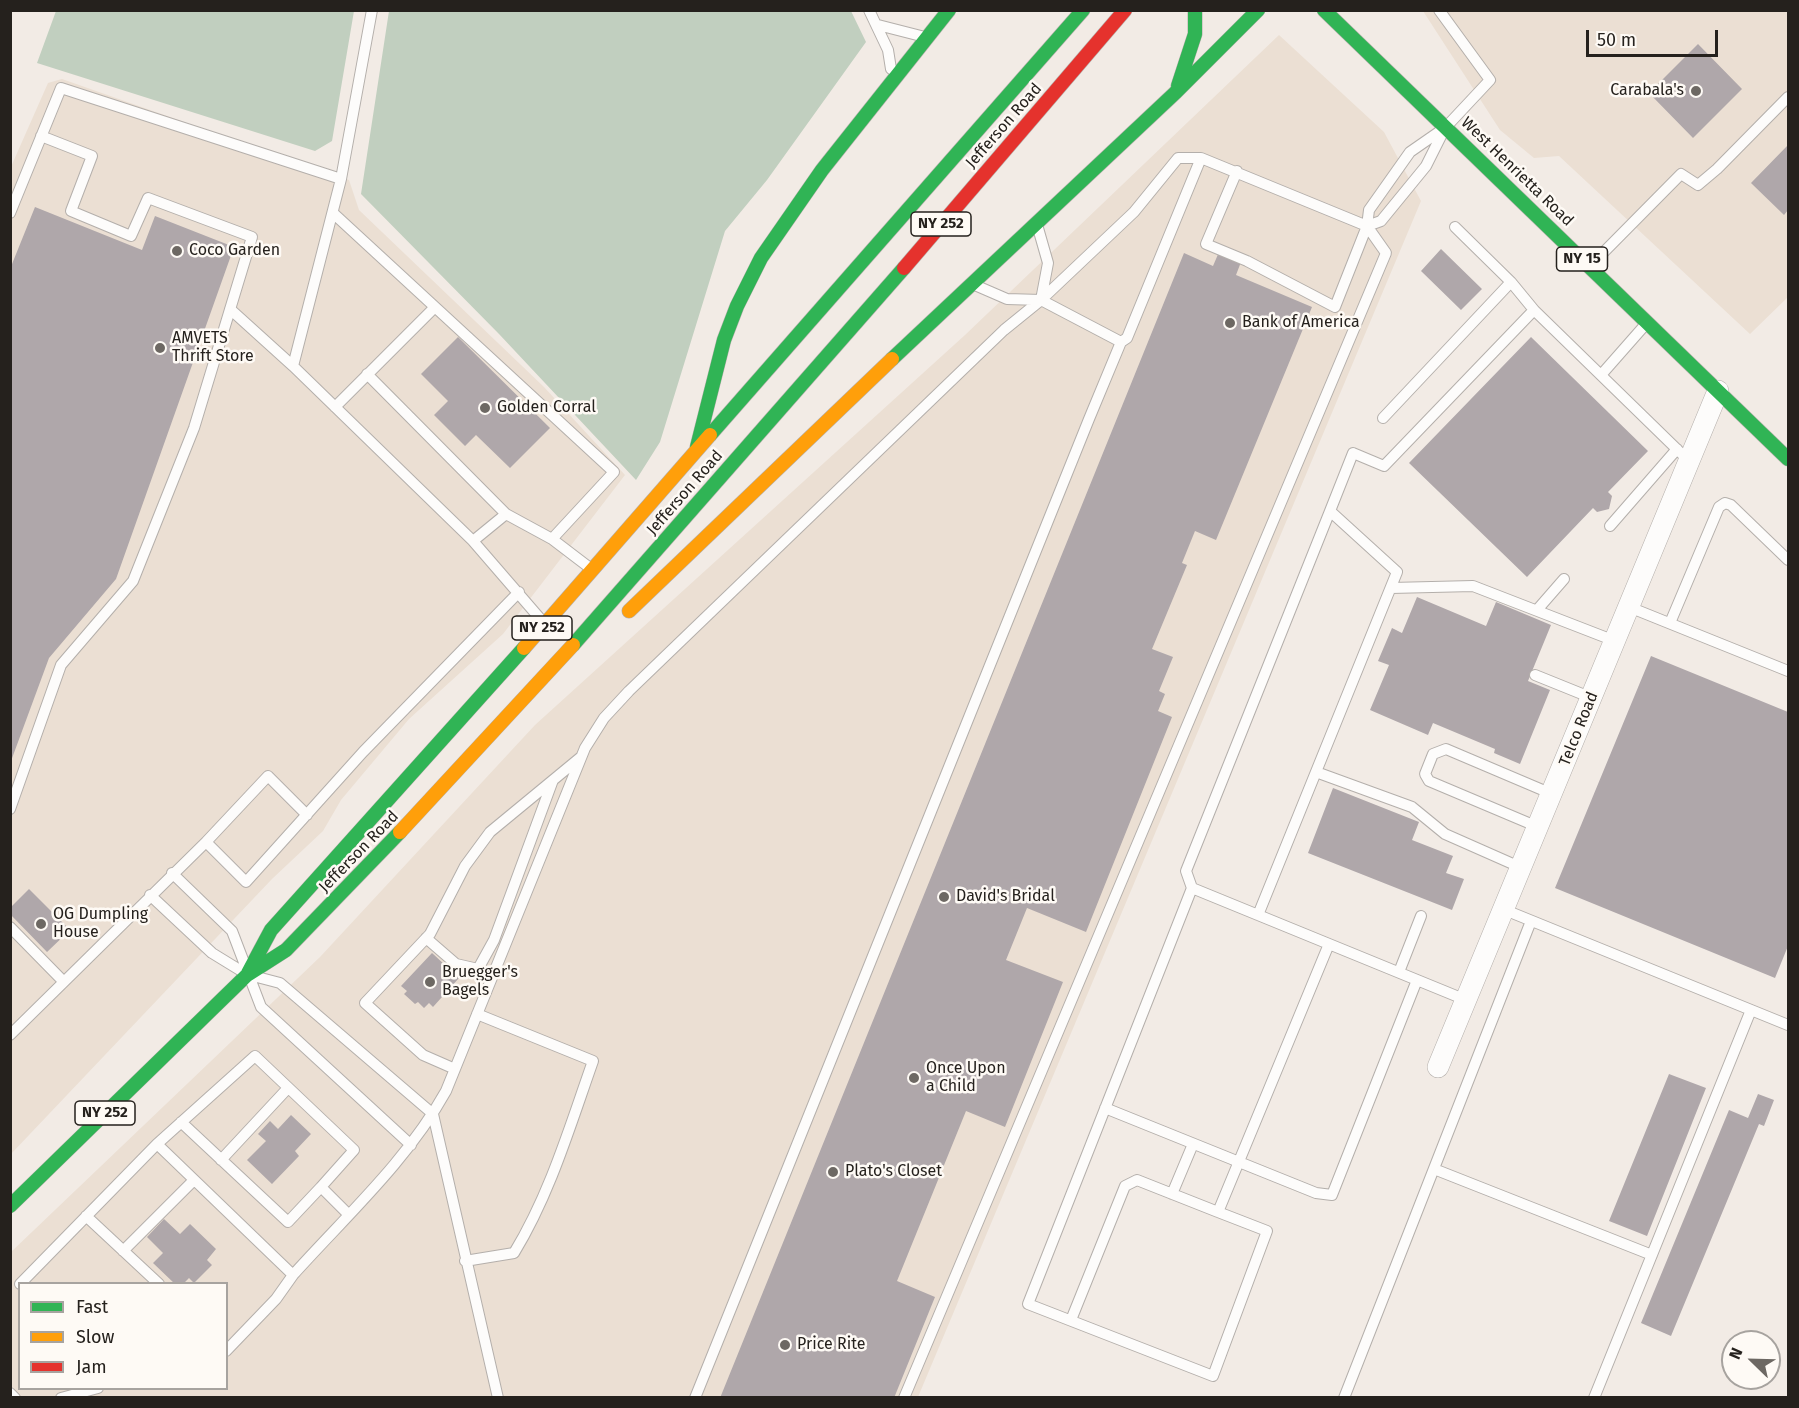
<!DOCTYPE html>
<style>
body{margin:0}
#map{position:relative;width:1799px;height:1408px;overflow:hidden;background:#f2ebe5;font-family:"Fira Sans",sans-serif}
canvas{display:block}
.frame{position:absolute;inset:0;border:12px solid #25211d;pointer-events:none}
.legend{position:absolute;left:18px;top:1282px;width:210px;height:108px;box-sizing:border-box;background:#fefaf5;border:2px solid #a7a39f;margin:0;padding:8px 10px;list-style:none;font-size:18px;color:#25211d}
.legend li{display:flex;align-items:center;gap:12px;height:30px}
.legend b{width:30px;border:2px solid #a7a39f}
.north{position:absolute;left:1721px;top:1330px;width:60px;height:60px;box-sizing:border-box;background:#fefaf5;border:2px solid #a7a39f;border-radius:50%;rotate:293deg;font-size:16px;font-weight:700;line-height:24px;text-align:center;color:#25211d}
.north::after{content:'';display:block;margin:auto;width:21px;height:27px;background:#6d6863;clip-path:polygon(50% 0,100% 100%,50% 72%,0 100%)}
.scale{position:absolute;left:1586px;top:30px;width:132px;height:27px;box-sizing:border-box;border:3px solid #25211d;border-top:0;padding-left:8px;font-size:18px;line-height:21px;white-space:nowrap;color:#25211d;-webkit-text-stroke:4px #fefaf5;paint-order:stroke}
</style>
<div id="map">
<canvas width="1799" height="1408"></canvas>
<div class="frame"></div>
<ul class="legend">
<li><b style="height:8px;background:#30b455"></b>Fast</li>
<li><b style="height:8px;background:#ff9f0a"></b>Slow</li>
<li><b style="height:8px;background:#e5322d"></b>Jam</li>
</ul>
<div class="north">N</div>
<div class="scale">50 m</div>
</div>
<script>
const c = document.querySelector('canvas').getContext('2d');
c.lineJoin = 'round';
function fillPath(path, color) { c.fillStyle = color; c.fill(path, 'evenodd'); }
function strokePath(path, color, width, dash) { c.strokeStyle = color; c.lineWidth = width; c.lineCap = dash ? 'butt' : 'round'; c.setLineDash(dash || []); c.stroke(path); }
function label(font, color, halo, rows, align = 'center') {
  c.font = font + ' "Fira Sans",sans-serif'; c.lineWidth = 5; c.setLineDash([]); c.textBaseline = 'middle'; c.strokeStyle = halo; c.fillStyle = color; for (const [text, x, y, turn = 0] of rows) {
    c.save(); c.translate(x, y); c.rotate((+turn || 0) * Math.PI / 180); c.textAlign = isNaN(turn) ? turn : align; if (halo) c.strokeText(text, 0, 0); c.fillText(text, 0, 0); c.restore();
  }
}
fillPath(new Path2D(`
 M1423 11H1788V297L1750 334 1559 156 1534 158 1500 130Z
 M1279 35 1384 132 1421 201 918 1397 11 1398V1252L320 957 535 725 965 335ZM20 1284H226V1388H20Z
 M62 79 349 180 359 210 544 387 625 475 503 634 409 719 341 800 323 831 272 879 11 1154 10 169 48 83Z`), '#ebdfd3');
fillPath(new Path2D(`
 M56 11H354L332 141 315 151 37 63Z
 M389 11H851L866 42 767 180 725 231 660 442 636 480 499 334 361 194Z`), '#c1cfbf');
fillPath(new Path2D(`
 M1698 44 1742 89 1693 138 1649 93Z
 M1788 145V210L1784 215 1751 183Z
 M35 207 142 250 155 216 234 247 116 579 49 658 11 761 10 269Z
 M1441 249 1482 289 1461 310 1421 271Z
 M1219 252 1241 262 1236 275 1312 307 1216 540 1195 531 1182 563 1187 565 1152 649 1173 657 1159 691 1165 694 1158 711 1172 717 1086 932 1027 908 1006 960 1063 982 1005 1127 966 1111 897 1281 935 1297 894 1398H720L1184 253 1213 266Z
 M458 337 550 428 510 468 476 435 465 446 434 415 448 401 421 374Z
 M1531 337 1648 451 1608 492 1612 496 1609 509 1597 512 1593 508 1527 577 1409 463Z
 M1417 597 1486 626 1496 602 1551 625 1528 681 1550 690 1520 764 1494 753 1495 749 1433 723 1428 735 1370 710 1389 665 1378 661 1392 628 1402 633Z
 M1651 656 1788 712V946L1775 978 1555 888Z
 M1333 788 1419 822 1412 840 1453 856 1446 873 1464 879 1452 910 1308 853Z
 M29 889 70 930 47 952 10 914V908Z
 M432 953 459 978 433 1007 429 1003 424 1008 418 1002 415 1004 404 994 407 991 401 986Z
 M1669 1074 1706 1088 1647 1236 1609 1221Z
 M1758 1094 1774 1100 1764 1126 1759 1124 1671 1336 1641 1323 1729 1110 1748 1118Z
 M291 1115 311 1134 295 1151 299 1156 272 1184 247 1160 266 1141 258 1134 270 1121 278 1129Z
 M164 1219 180 1234 190 1224 216 1249 207 1260 212 1265 194 1283 189 1278 183 1284H175L153 1263 163 1253 147 1237Z`), '#afa7aa');
const lane = new Path2D(`
 M372 10 341 179 293 366 473 541 543 622
 M869 10 888 50 891 69
 M878 25 921 36
 M1237 171 1206 244 1247 261 1335 307 1367 226 1369 210 1410 152 1446 127 1490 80 1439 10
 M10 213 61 88 341 179
 M333 213 614 472 552 539 590 568
 M1367 226 1381 221 1426 166 1443 132
 M1038 228 1048 263 1041 300
 M1592 264 1681 174 1698 185 1717 169 1788 97
 M1511 282 1534 310
 M977 286 1007 299 1041 300 1121 342
 M230 309 293 366
 M367 374 506 514 473 541
 M1601 375 1645 325
 M335 407 435 307
 M1383 418 1511 282 1455 227
 M506 514 552 539
 M1610 526 1677 449
 M1391 588 1473 586 1615 641
 M1629 607 1788 671
 M1537 610 1564 579
 M1670 623 1719 507 1725 503 1731 505 1788 560
 M1535 675 1592 698
 M1316 772 1412 807 1445 834 1522 868
 M10 809 61 665 133 581 194 428 252 237 148 198 131 236 71 211 92 156 41 136
 M1538 827 1429 781 1425 774 1433 754 1446 749 1552 794
 M206 842 246 882 363 752 519 592
 M172 873 232 931 261 1007 411 1145
 M1192 888 1186 871 1330 511
 M150 895 212 953 243 972
 M1505 910 1788 1025
 M1258 915 1397 572 1330 511 1353 453 1384 466 1534 310 1689 461
 M10 927 63 981
 M426 938 456 964 478 969 494 940 553 780
 M1329 944 1218 1212 1267 1231 1213 1376 1028 1304 1192 888 1466 1000
 M1399 972 1421 916
 M257 977 280 983 433 1114 498 1398
 M10 1035 206 842 268 776 307 815
 M455 1069 423 1055 365 1003 430 934 465 866 490 832 581 757
 M1105 1108 1316 1193 1332 1195 1417 980
 M181 1122 288 1222 321 1187
 M157 1144 255 1056 354 1150 321 1187 348 1214
 M221 1160 288 1088
 M1434 1169 1652 1255
 M1172 1194 1193 1144
 M86 1216 159 1284
 M123 1251 194 1180
 M465 1261 514 1253C550 1194 570 1126 593 1061L477 1014
 M20 1284 157 1144 293 1275
 M1071 1320 1125 1186 1137 1180 1218 1212
 M226 1351 276 1299 293 1275C346 1216 407 1161 446 1091L585 748 604 718 629 691 1004 330 1041 300 1134 212 1178 158H1201L1367 226 1386 253 904 1398
 M10 1393 15 1398
 M61 1398 98 1388
 M695 1398 1089 419 1121 342 1127 338 1201 158
 M1344 1398 1531 921
 M1594 1398 1751 1010`);
const street = new Path2D(`
 M1438 1067 1718 391`);
const fast = new Path2D(`
 M1324 10 1788 459
 M1178 86 1195 34V10
 M892 359 1175 93 1258 10
 M710 435 1083 10
 M697 447 724 340 737 306 761 258 822 170 949 10
 M573 645 904 268
 M248 973 271 930 524 648
 M10 1206 247 975 286 950 400 832`);
const slow = new Path2D(`
 M629 611 892 359
 M524 648 710 435
 M400 832 573 645`);
const jam = new Path2D(`
 M904 268 1125 10`);
strokePath(lane, '#b4afab', 12);
strokePath(street, '#b4afab', 22);
strokePath(fast, '#b4afab', 15);
strokePath(slow, '#b4afab', 15);
strokePath(jam, '#b4afab', 15);
strokePath(lane, '#fdfcfb', 10);
strokePath(street, '#fdfcfb', 21);
strokePath(fast, '#30b455', 14);
strokePath(slow, '#ff9f0a', 14);
strokePath(jam, '#e5322d', 14);
for (const [x, y, r, color] of [
 [1696,91,6,"#6d6863"],
 [177,251,6,"#6d6863"],
 [1230,323,6,"#6d6863"],
 [160,348,6,"#6d6863"],
 [485,408,6,"#6d6863"],
 [944,897,6,"#6d6863"],
 [41,924,6,"#6d6863"],
 [430,982,6,"#6d6863"],
 [914,1078,6,"#6d6863"],
 [833,1172,6,"#6d6863"],
 [785,1345,6,"#6d6863"]
]) { const dot = new Path2D(); dot.arc(x, y, r, 0, 2 * Math.PI); c.fillStyle = color; c.fill(dot); strokePath(dot, '#fefaf5', 2); }
for (const [x, y, w] of [
 [941,224,60],
 [1582,259,51],
 [542,628,60],
 [105,1113,60]
]) { const box = new Path2D(); box.roundRect(x - w / 2, y - 12, w, 24, 4.5); c.fillStyle = '#fefaf5'; c.fill(box); strokePath(box, '#25211d', 1.5); }
label('bold 15px', '#25211d', null, [
 ["NY 252",941,224],
 ["NY 15",1582,259],
 ["NY 252",542,628],
 ["NY 252",105,1113]
]);
label('16px', '#25211d', '#fefaf5', [
 ["Carabala's",1684,91,"right"],
 ["Coco Garden",189,251],
 ["Bank of America",1242,323],
 ["AMVETS",172,339],
 ["Thrift Store",172,357],
 ["Golden Corral",497,408],
 ["David's Bridal",956,897],
 ["OG Dumpling",53,915],
 ["House",53,933],
 ["Bruegger's",442,973],
 ["Bagels",442,991],
 ["Once Upon",926,1069],
 ["a Child",926,1087],
 ["Plato's Closet",845,1172],
 ["Price Rite",797,1345]
], 'left');
label('16px', '#25211d', '#fefaf5', [
 ["Jefferson Road",1004,126,-49],
 ["West Henrietta Road",1517,172,44],
 ["Jefferson Road",685,493,-49],
 ["Telco Road",1579,729,-68],
 ["Jefferson Road",359,852,-46]
]);
</script>
